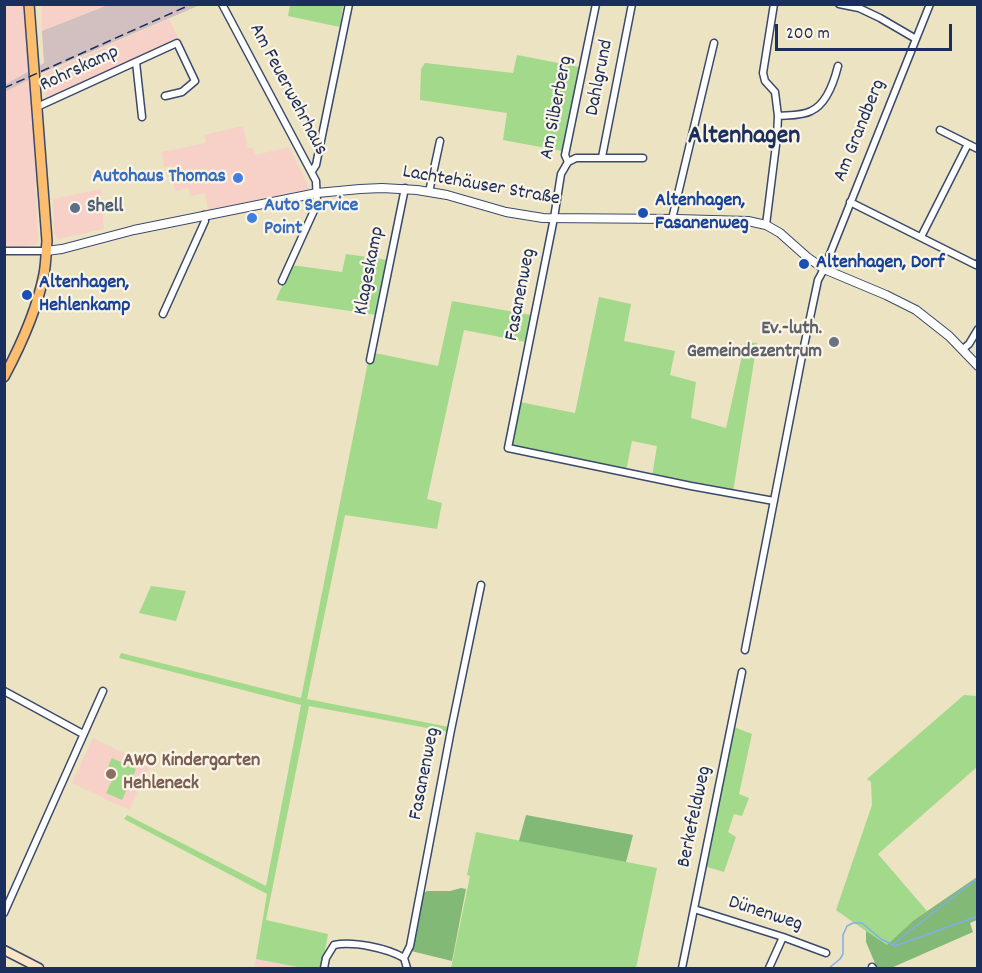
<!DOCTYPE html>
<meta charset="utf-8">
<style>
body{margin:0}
#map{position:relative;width:982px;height:973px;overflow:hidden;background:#ece3c2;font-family:Dekko,sans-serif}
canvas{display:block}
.frame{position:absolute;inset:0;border:6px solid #1b2f5e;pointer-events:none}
.scale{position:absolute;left:775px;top:24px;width:177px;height:27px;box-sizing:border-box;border:3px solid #1b2f5e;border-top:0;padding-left:8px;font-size:18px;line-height:21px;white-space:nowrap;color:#1b2f5e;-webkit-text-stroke:4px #fcf5e5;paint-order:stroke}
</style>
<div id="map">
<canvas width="982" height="973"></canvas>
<div class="frame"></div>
<div class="scale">200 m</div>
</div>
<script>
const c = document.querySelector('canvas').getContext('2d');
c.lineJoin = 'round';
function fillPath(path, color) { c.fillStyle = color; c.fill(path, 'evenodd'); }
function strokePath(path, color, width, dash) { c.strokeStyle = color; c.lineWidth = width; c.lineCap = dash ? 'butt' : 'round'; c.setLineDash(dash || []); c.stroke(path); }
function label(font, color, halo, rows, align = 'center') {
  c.font = font + ' Dekko,sans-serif'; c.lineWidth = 4.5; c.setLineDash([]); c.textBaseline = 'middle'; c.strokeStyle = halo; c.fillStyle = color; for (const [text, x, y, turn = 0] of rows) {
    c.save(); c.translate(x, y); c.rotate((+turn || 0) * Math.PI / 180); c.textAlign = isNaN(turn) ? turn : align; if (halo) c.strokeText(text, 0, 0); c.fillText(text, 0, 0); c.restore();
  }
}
fillPath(new Path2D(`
 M4 5H24L29 71 5 85Z
 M42 5H108L42 31Z
 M169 19 178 38 46 100 43 74Z
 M29 79 34 148 38 241 36 244 28 246 5 247V92Z
 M243 126 248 148H253L255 155 289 147 310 189 208 210 205 193 190 196 188 188 175 191 170 166 164 167 162 152 206 143 204 135Z
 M101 189 104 229 58 239 54 233 53 199Z
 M93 738 150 766 129 810 72 783Z
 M256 959 303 968H254Z`), '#f7d1c7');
fillPath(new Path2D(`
 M108 5H200L44 72 5 92 4 85 44 63 42 31Z`), '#d2bfc0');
fillPath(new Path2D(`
 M290 5H343L340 27 288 16Z
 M517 55 579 67 562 151 503 140 507 113 420 100 421 69 425 63 513 73Z
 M346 254 388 260 377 315 276 300 291 265 342 272Z
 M599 297 631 304 624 341 675 351 670 375 696 382 691 418 726 428 745 342 757 343 733 492 652 476 657 446 632 441 626 471 511 446 520 402 575 413Z
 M452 301 532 315 526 342 464 330 427 499 442 503 437 529 345 515 307 699 449 727V732L309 706 266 920 328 934 322 968H303L256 959 267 894 124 819 127 815 266 886 301 705 119 658 121 653 301 698 370 352 438 366Z
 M151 586 186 591 176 621 139 613Z
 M964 695 977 696V767L878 854 927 911 914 920 887 946 836 910 872 805 871 782 867 779Z
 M734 727 752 734 739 794 749 798 742 816 734 814 728 832 736 837 724 872 704 866Z
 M112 758 136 769 122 800 106 793 117 770 108 766Z
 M476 832 657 868 636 968H451L470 876 467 875Z`), '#a3d98a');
fillPath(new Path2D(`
 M526 815 633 835 626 862 519 841Z
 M977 877V920L970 923 973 932 891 968H877L866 942V931L887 945 914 920Z
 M461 888 466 889 452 961 411 951 423 893 427 891H450Z`), '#82b976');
strokePath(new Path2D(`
 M893 944 978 878
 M829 968 840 959 843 954V935L847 926 853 923H862L881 939 895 946 978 916`), '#7fafea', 1.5);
const minor = new Path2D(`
 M222 4 316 181 317 204 282 281
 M596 4 565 155 568 162 561 174 554 218 508 448 691 486 774 501
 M839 4 859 8 880 18 916 39
 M136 62 142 117
 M37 107 177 43 195 81 182 92 165 96
 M778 116C788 115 802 116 811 111 827 104 834 82 838 66
 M940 130 978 149
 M602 157 632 4
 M568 162 576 158H643
 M312 171 316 165 349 4
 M429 192 440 141
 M850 202 976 265 978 263
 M672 219 714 43
 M766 225 777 137 778 116 775 92 765 81 763 73 774 4
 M921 237 968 144
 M4 251H46
 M163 314 205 221 204 215
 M963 349 969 344 978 329
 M370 360 405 188
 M745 650 803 351 818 280 824 269 930 4
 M4 691 83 734
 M694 909 783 937 826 953
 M4 913 103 691
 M872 967 873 968
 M324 968 326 958 334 945C353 941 387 948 404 958
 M407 968 404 958 410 946 451 730 481 585
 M682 968 742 672
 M769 968 783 937`);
const tertiary = new Path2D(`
 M46 251 62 249 134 230 317 193 360 189 382 188 417 190 447 195 506 212 543 218 676 219 748 221 766 225 780 233 807 257 824 269 886 295 916 310 949 336 978 366`);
const secondary = new Path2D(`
 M4 950 39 968`);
const primary = new Path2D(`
 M4 377C21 345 37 310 44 274 46 264 46 252 47 241L29 4`);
strokePath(minor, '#3a4a6d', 9);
strokePath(tertiary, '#3a4a6d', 10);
strokePath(secondary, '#3a4a6d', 11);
strokePath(primary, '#3a4a6d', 12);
strokePath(minor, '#fff', 6);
strokePath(tertiary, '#fff', 8);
strokePath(secondary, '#fee5c5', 8);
strokePath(primary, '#fcbd6f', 9);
strokePath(new Path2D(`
 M4 88 192 4`), '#1b2f5e', 1.5, [9, 4.5]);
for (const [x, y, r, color] of [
 [238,178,6,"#3f7fe0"],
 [75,208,6,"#5c6f8a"],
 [643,213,6,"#1a4fb4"],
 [252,218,6,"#3f7fe0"],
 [804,264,6,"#1a4fb4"],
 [27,295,6,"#1a4fb4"],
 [834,342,6,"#6b7280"],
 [111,774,6,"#8d6e63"]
]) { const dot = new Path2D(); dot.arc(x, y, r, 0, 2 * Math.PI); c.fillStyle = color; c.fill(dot); strokePath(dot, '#fcf5e5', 2); }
label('20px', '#1b2f5e', '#fcf5e5', [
 ["Rohrskamp",80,70,-25],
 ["Dahlgrund",601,78,-79],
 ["Am Feuerwehrhaus",287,90,62],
 ["Am Silberberg",558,108,-79],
 ["Am Grandberg",861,131,-68],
 ["Lachtehäuser Straße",481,187,10],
 ["Klageskamp",371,271,-79],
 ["Fasanenweg",522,295,-79],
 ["Fasanenweg",426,774,-79],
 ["Berkefeldweg",696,817,-78],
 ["Dünenweg",765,915,18]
]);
label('bold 20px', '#366cbe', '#fcf5e5', [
 ["Autohaus Thomas",226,178],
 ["Auto Service",264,207,"left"],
 ["Point",264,230,"left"]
], 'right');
label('bold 20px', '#164399', '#fcf5e5', [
 ["Altenhagen,",655,202],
 ["Fasanenweg",655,225],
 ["Altenhagen, Dorf",816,264],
 ["Altenhagen,",39,284],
 ["Hehlenkamp",39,307]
], 'left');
label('bold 20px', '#4e5e75', '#fcf5e5', [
 ["Shell",87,208]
], 'left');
label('bold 20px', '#5b616d', '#fcf5e5', [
 ["Ev.-luth.",822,330],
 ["Gemeindezentrum",822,353]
], 'right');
label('bold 20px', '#785e54', '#fcf5e5', [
 ["AWO Kindergarten",123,762],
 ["Hehleneck",123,785]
], 'left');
label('bold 26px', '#1b2f5e', '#fcf5e5', [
 ["Altenhagen",744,138]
]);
</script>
